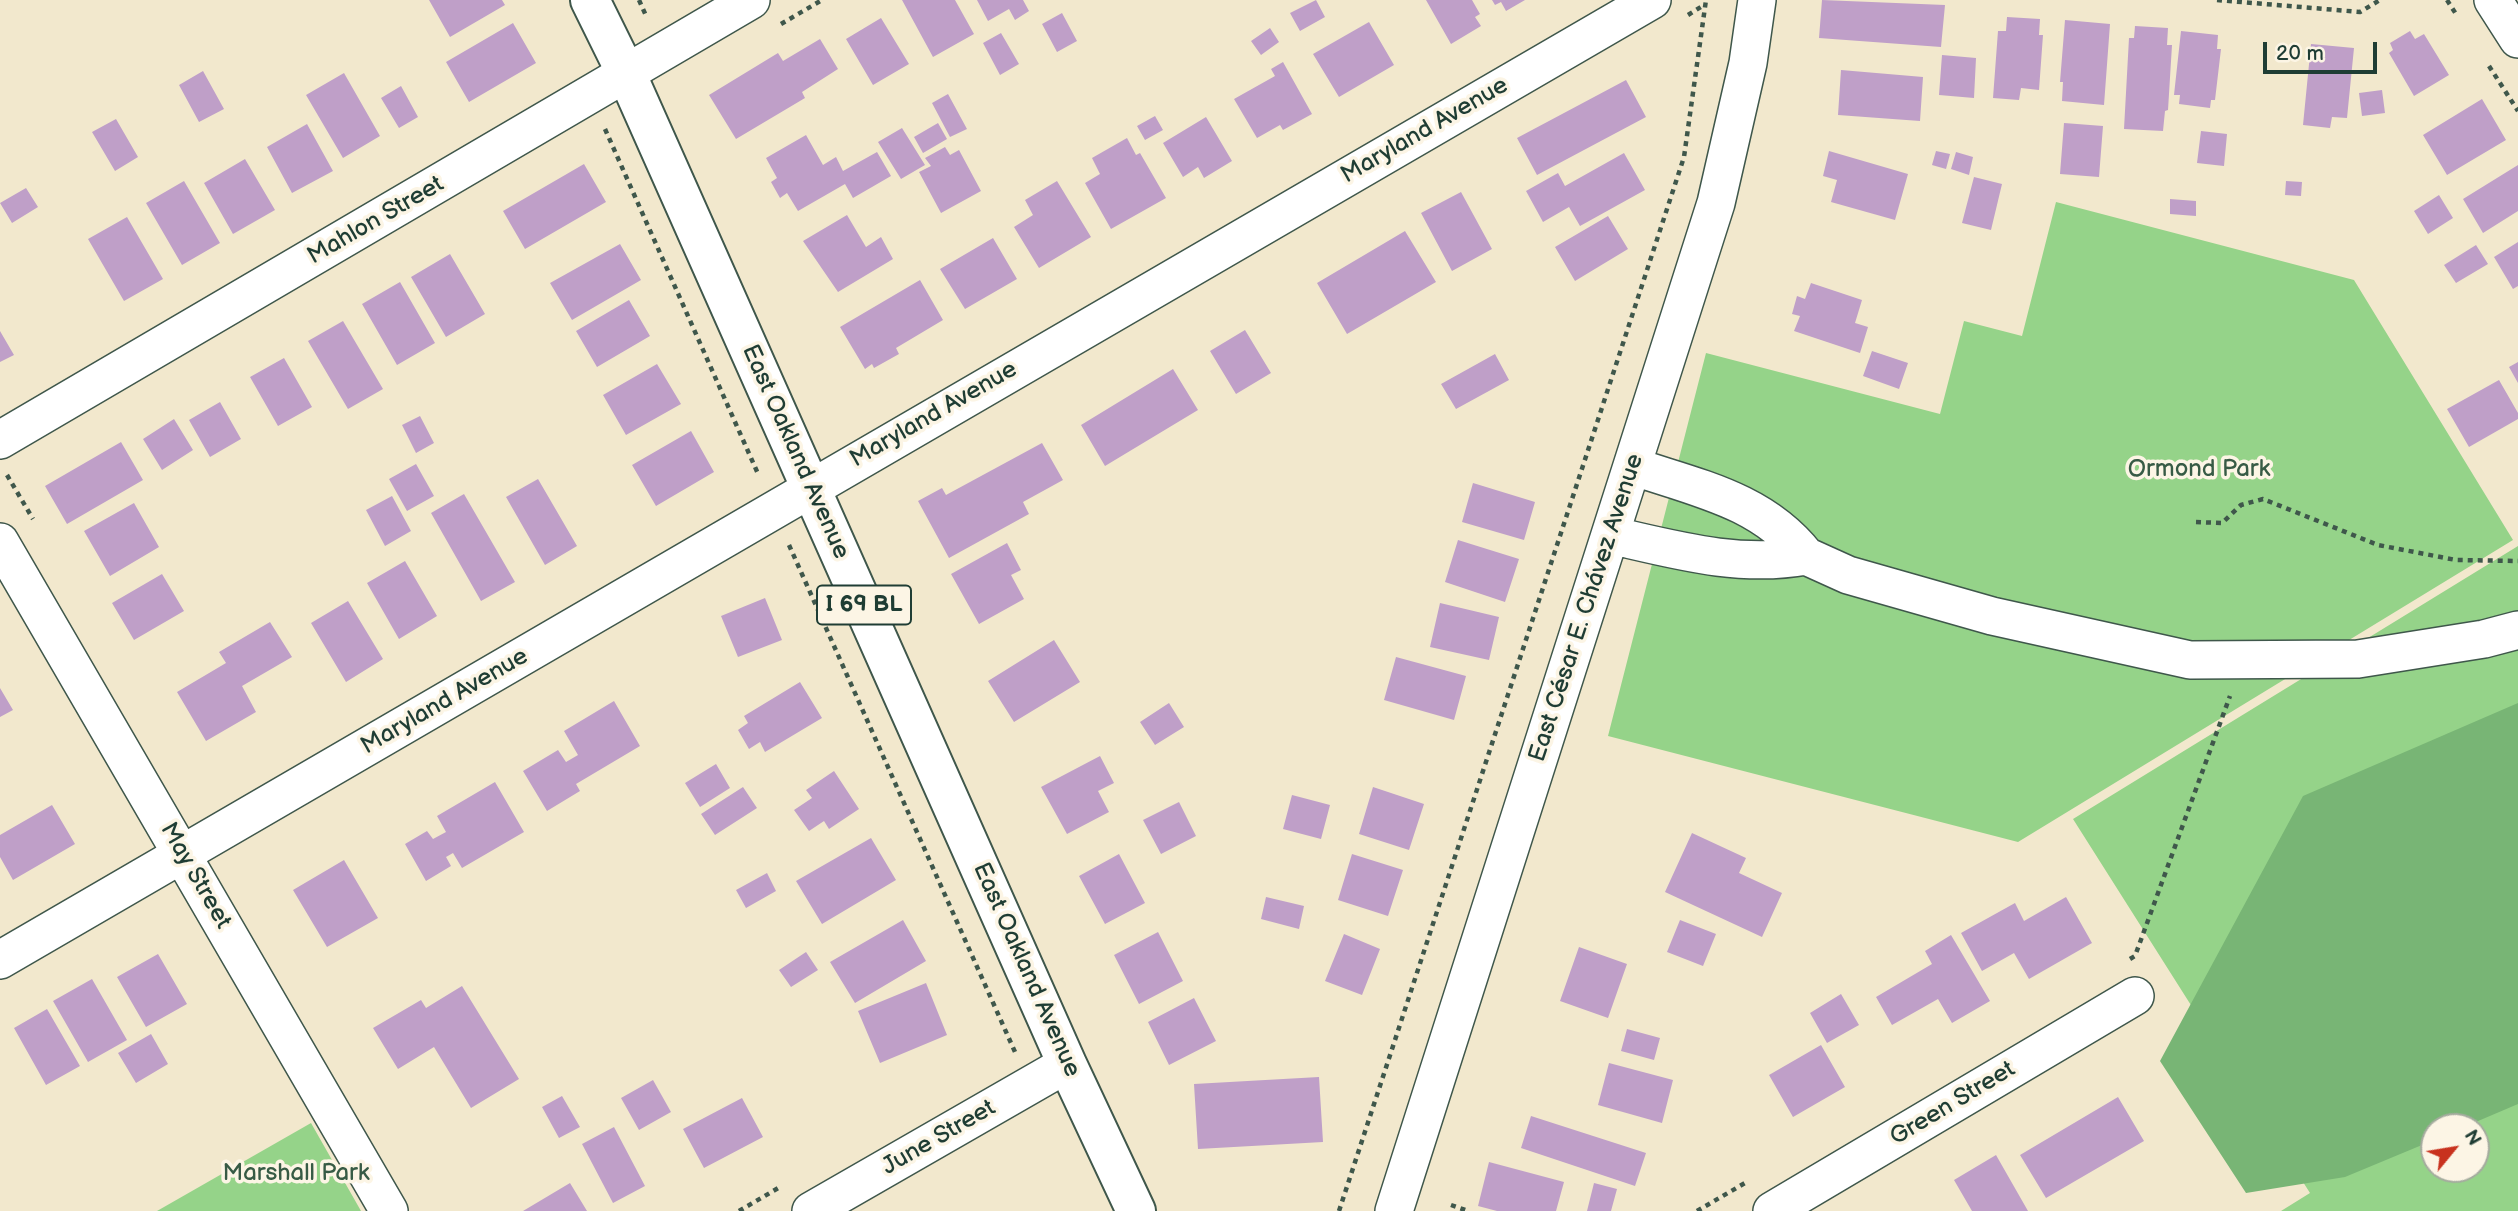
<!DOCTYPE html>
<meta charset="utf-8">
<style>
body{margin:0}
#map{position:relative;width:2518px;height:1211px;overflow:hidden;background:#f2e8cd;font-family:"Balsamiq Sans",sans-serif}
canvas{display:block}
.north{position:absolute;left:2420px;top:1113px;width:70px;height:70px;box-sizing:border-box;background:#fcf5e5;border:2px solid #a4ab9e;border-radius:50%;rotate:60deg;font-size:19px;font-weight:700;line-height:28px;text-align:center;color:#1f3d34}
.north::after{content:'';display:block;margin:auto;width:24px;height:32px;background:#c8321e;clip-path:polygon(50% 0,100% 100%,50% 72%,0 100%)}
.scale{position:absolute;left:2263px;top:42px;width:114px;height:32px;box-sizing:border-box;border:4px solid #1f3d34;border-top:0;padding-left:9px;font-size:21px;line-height:24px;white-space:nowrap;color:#1f3d34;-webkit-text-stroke:5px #fcf5e5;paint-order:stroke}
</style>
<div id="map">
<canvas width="2518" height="1211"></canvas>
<div class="north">N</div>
<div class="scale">20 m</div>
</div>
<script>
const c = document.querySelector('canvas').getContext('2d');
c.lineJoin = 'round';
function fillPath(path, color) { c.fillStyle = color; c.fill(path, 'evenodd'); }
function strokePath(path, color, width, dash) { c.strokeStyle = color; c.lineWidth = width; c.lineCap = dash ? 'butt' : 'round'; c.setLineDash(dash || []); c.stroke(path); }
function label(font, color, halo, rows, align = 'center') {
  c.font = font + ' "Balsamiq Sans",sans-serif'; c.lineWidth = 7; c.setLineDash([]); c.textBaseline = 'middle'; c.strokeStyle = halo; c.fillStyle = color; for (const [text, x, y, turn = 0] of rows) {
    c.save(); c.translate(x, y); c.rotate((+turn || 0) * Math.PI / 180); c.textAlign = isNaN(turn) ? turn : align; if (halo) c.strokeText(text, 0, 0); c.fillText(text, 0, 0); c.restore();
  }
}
fillPath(new Path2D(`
 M2056 202 2354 280 2513 540 2018 842 1608 736 1706 353 1940 414 1964 321 2022 336Z
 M2518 546V1211H2281L2310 1193 2073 819ZM2434 1127H2476V1169H2434Z
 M311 1123 361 1211H157Z`), '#95d389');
fillPath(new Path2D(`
 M2518 703V1104L2464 1127H2434V1140L2345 1177 2246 1193 2160 1061 2303 796Z`), '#78b575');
fillPath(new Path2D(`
 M429 0H502L505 5 450 37Z
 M902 0H955L974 34 933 57Z
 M977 0H1023L1029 11 1015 20 1009 9 988 21Z
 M1316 0 1325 17 1300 31 1290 13Z
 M1426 0H1472L1480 14 1475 17 1481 26 1451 44Z
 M1492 0H1525L1506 11 1501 2 1495 5Z
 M1822 0 1945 5 1941 47 1819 38Z
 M1062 13 1077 41 1057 52 1042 24Z
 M2007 17 2040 19 2039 35H2043L2039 90 2021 88 2019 100 1993 98 1998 31H2006Z
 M881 18 909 64 873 85 846 39Z
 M2065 20 2110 24 2104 105 2062 101 2063 82H2060Z
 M1369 22 1394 65 1339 97 1313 54Z
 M513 23 536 63 469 102 446 62Z
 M2135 26 2168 28 2167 45H2172L2168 110 2165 111 2163 131 2124 129 2129 38H2134Z
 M1270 28 1279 42 1261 55 1251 41Z
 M2181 31 2218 35 2217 49H2221L2215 100H2211L2210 108 2179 104 2180 95H2174Z
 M2410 31 2415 39 2424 34 2449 75 2414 96 2389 53 2393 50 2390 43Z
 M1001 33 1019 64 1000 75 983 43Z
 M820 39 838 69 802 92 805 98 736 139 709 95 778 53 783 61Z
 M2311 44 2354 48 2347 118 2332 117 2330 128 2303 125Z
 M1942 55 1976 58 1974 98 1939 95Z
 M1283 62 1312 114 1283 130 1280 125 1257 138 1234 99 1275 76 1271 69Z
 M1841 70 1923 77 1920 121 1838 115Z
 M203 71 224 109 199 122 179 85Z
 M344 73 380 136 343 158 306 95Z
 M1626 80 1646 117 1537 175 1517 138Z
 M401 86 418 117 399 128 381 98Z
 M2382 90 2385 113 2362 116 2359 93Z
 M948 94 967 129 950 137 932 103Z
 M2482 99 2506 140 2447 175 2423 135Z
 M1155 116 1163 130 1145 140 1137 126Z
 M1206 117 1232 161 1204 178 1198 167 1183 177 1163 143Z
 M116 119 138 157 115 171 92 132Z
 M938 123 947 139 923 153 914 137Z
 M2064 123 2103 126 2099 177 2060 174Z
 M307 124 333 171 292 193 267 147Z
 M902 128 925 165 901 179 878 142Z
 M2201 131 2227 134 2224 166 2197 163Z
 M806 135 823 165 836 157 843 171 877 152 891 176 853 198 845 184 798 211 787 193 780 198 771 182 777 178 766 158Z
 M1127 138 1136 155 1140 153 1166 198 1111 229 1085 183 1100 174 1092 158Z
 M945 147 950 155 959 150 981 191 941 213 919 172 931 166 925 158Z
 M1829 151 1908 174 1895 220 1831 202 1837 180 1823 176Z
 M1936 151 1950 154 1946 169 1932 165Z
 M1956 152 1973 157 1969 175 1951 169Z
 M1624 153 1645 190 1580 226 1569 207 1543 222 1526 191 1558 173 1565 186Z
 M245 159 275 210 233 234 204 183Z
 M584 164 606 202 525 249 503 211Z
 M2518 165V211L2483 233 2463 199Z
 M1974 177 2002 184 1991 230 1962 223Z
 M184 181 220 243 182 265 146 203Z
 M1057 181 1091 237 1039 268 1014 227 1033 215 1025 200Z
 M2286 181 2302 182 2301 196 2285 195Z
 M26 188 38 207 12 223 0 203Z
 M1461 192 1492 249 1452 271 1421 213Z
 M2439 195 2453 218 2428 234 2414 211Z
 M2170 199 2196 201V216L2170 214Z
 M847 215 866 247 881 237 893 259 838 292 803 241Z
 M1608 216 1628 249 1575 281 1555 247Z
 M127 217 163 279 124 301 88 239Z
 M1405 231 1436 282 1347 334 1317 283Z
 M993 238 1017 279 965 309 940 269Z
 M2518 242V286L2513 289 2494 257Z
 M620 244 641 280 572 320 550 283Z
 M2476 245 2488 264 2456 283 2444 265Z
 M450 254 485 314 446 337 411 277Z
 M920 280 943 320 896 348 899 354 874 368 872 364 865 369 840 327Z
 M400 282 435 343 397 365 362 304Z
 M1811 283 1862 300 1855 323 1868 327 1860 353 1794 331 1800 316 1792 314 1797 296 1805 299Z
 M629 300 650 336 597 367 576 331Z
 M343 321 383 389 348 409 308 341Z
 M1245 330 1271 373 1236 394 1210 351Z
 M0 331 14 355 0 362Z
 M1872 351 1908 363 1899 389 1863 376Z
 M1495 354 1509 380 1456 409 1441 384Z
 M284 358 312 407 278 426 250 377Z
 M2518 362V383L2509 367Z
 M657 364 681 404 626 435 603 395Z
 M1173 369 1198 410 1105 466 1081 425Z
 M2499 380 2518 413V419L2469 447 2447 409Z
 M220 402 241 439 210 457 189 420Z
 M420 416 434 443 416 453 402 425Z
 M174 419 193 450 162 470 143 439Z
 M691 431 714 472 656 506 632 465Z
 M121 442 143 480 67 524 45 486Z
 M1042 443 1063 480 1023 502 1029 514 949 558 918 501 942 488 946 495Z
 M416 464 434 496 407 511 389 479Z
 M538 479 577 546 545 565 506 497Z
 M1473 483 1535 502 1524 540 1462 522Z
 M464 494 515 582 481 601 431 513Z
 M392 496 411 531 385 546 366 510Z
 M134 503 159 547 110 576 84 531Z
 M1458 540 1519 559 1505 602 1445 582Z
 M1007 543 1021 570 1011 575 1024 599 979 624 951 574Z
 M405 561 437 616 399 639 367 583Z
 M162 574 184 611 134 640 112 603Z
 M765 598 782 640 738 657 721 616Z
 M348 601 383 659 346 682 311 623Z
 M1440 603 1499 617 1489 660 1430 647Z
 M270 622 292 657 242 686 256 712 206 741 177 692 226 663 219 652Z
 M1054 640 1080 682 1014 722 988 681Z
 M1396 657 1466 676 1454 720 1384 700Z
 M800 682 822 718 765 752 760 742 749 749 738 730 748 723 744 716Z
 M0 688 13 710 0 717Z
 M614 701 640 746 576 784 580 791 547 811 523 771 558 750 566 762 578 755 564 731Z
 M1169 703 1184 727 1155 745 1140 722Z
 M1100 756 1114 783 1098 791 1109 812 1067 834 1041 787Z
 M716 764 730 788 700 807 685 783Z
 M834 771 859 809 829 829 824 821 809 831 794 810 812 798 806 790Z
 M495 782 524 832 462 868 453 853 446 857 451 866 426 881 405 844 427 831 433 839 446 832 437 816Z
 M743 787 757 808 715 835 701 814Z
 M1373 787 1424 804 1409 850 1359 834Z
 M1292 795 1330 805 1321 839 1283 829Z
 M1179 802 1196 836 1161 854 1143 820Z
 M52 805 75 844 13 880 0 857V835Z
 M1692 833 1746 858 1739 873 1782 893 1762 937 1665 892Z
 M871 838 896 880 822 924 796 881Z
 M1119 854 1145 903 1105 924 1079 876Z
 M1352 854 1403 870 1388 916 1338 900Z
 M344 860 378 918 327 947 293 890Z
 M767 873 776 891 746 908 736 890Z
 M1266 897 1304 906 1299 929 1261 919Z
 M2066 897 2092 943 2029 979 2014 953 1982 971 1961 933 2015 903 2024 921Z
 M903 920 926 961 855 1003 830 962Z
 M1680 920 1716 934 1703 966 1667 952Z
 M1158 932 1183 981 1139 1004 1114 955Z
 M1344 934 1380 949 1362 995 1325 981Z
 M1951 935 1990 1001 1952 1023 1938 999 1892 1025 1876 997 1932 964 1925 951Z
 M1579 947 1627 964 1608 1018 1560 1001Z
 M806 952 818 970 791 987 779 970Z
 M158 954 187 1004 146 1027 117 977Z
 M92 979 127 1040 88 1062 53 1001Z
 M926 983 947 1035 880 1063 858 1011Z
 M462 986 519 1079 471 1108 434 1047 398 1069 373 1028 421 1000 426 1008Z
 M1841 994 1859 1025 1827 1043 1810 1013Z
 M1194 998 1216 1041 1169 1065 1148 1022Z
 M47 1009 80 1066 46 1085 14 1028Z
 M1627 1029 1660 1038 1654 1060 1621 1051Z
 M151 1034 168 1064 136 1083 118 1053Z
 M1821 1045 1845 1087 1793 1117 1769 1075Z
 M1609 1063 1673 1080 1662 1123 1598 1105Z
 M1319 1077 1323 1142 1198 1149 1194 1084Z
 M653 1080 671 1112 639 1130 621 1098Z
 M562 1096 580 1127 559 1138 542 1107Z
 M2118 1097 2144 1141 2046 1198 2020 1155Z
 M742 1098 763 1137 704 1168 683 1129Z
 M1531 1116 1646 1153 1635 1186 1521 1148Z
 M614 1127 645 1186 613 1203 582 1144Z
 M1996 1155 2028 1211H1972L1954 1180Z
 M1489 1162 1564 1182 1556 1211H1497L1478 1206Z
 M570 1183 587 1211H523Z
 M1594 1183 1617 1189 1611 1211H1587Z`), '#bf9fc8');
const minor = new Path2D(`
 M2493 0 2518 39
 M0 440 751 0
 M1610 535C1676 550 1739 568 1806 556 1762 500 1697 488 1632 466
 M0 542 389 1211
 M1806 556 1848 575 1992 616 2190 660 2358 659 2484 639 2518 630
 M0 960 1652 0
 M811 1211 1067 1064
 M1394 1211 1716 203 1748 63 1757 0
 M1772 1211 2135 996`);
const major = new Path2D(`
 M590 0 627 75 1067 1064 1136 1211`);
strokePath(minor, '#3f574b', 40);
strokePath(major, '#3f574b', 42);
strokePath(new Path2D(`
 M639 0 647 18
 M2217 0 2360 12 2380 0
 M2447 0 2456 14
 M1688 15 1704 5
 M781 24 822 0
 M2489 66 2518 111
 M605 129 759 476
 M7 475 33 519
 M2196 522 2222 523 2241 505 2263 499 2378 545 2456 560 2518 561
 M789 545 1015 1052
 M2130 959 2135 956 2230 696
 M1451 1205 1468 1211
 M739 1211 780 1187
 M1339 1211 1684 157 1706 0
 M1697 1211 1745 1183`), '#3f574b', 4.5, [5, 5]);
strokePath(minor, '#fff', 37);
strokePath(major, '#fff', 38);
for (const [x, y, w] of [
 [864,605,94]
]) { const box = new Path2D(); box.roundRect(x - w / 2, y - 19.5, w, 39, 5); c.fillStyle = '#fcf5e5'; c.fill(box); strokePath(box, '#1f3d34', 2); }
label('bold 23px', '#1f3d34', null, [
 ["I 69 BL",864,605]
]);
label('24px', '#1f3d34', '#fcf5e5', [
 ["Maryland Avenue",1425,131,-30],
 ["Mahlon Street",376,221,-30],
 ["Maryland Avenue",934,415,-30],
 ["East Oakland Avenue",795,452,66],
 ["East César E. Chávez Avenue",1587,608,-72],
 ["Maryland Avenue",445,702,-30],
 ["May Street",195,876,60],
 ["East Oakland Avenue",1026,970,66],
 ["Green Street",1953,1104,-31],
 ["June Street",939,1138,-30]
]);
label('24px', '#375b45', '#fcf5e5', [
 ["Ormond Park",2199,470],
 ["Marshall Park",296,1174]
]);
</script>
